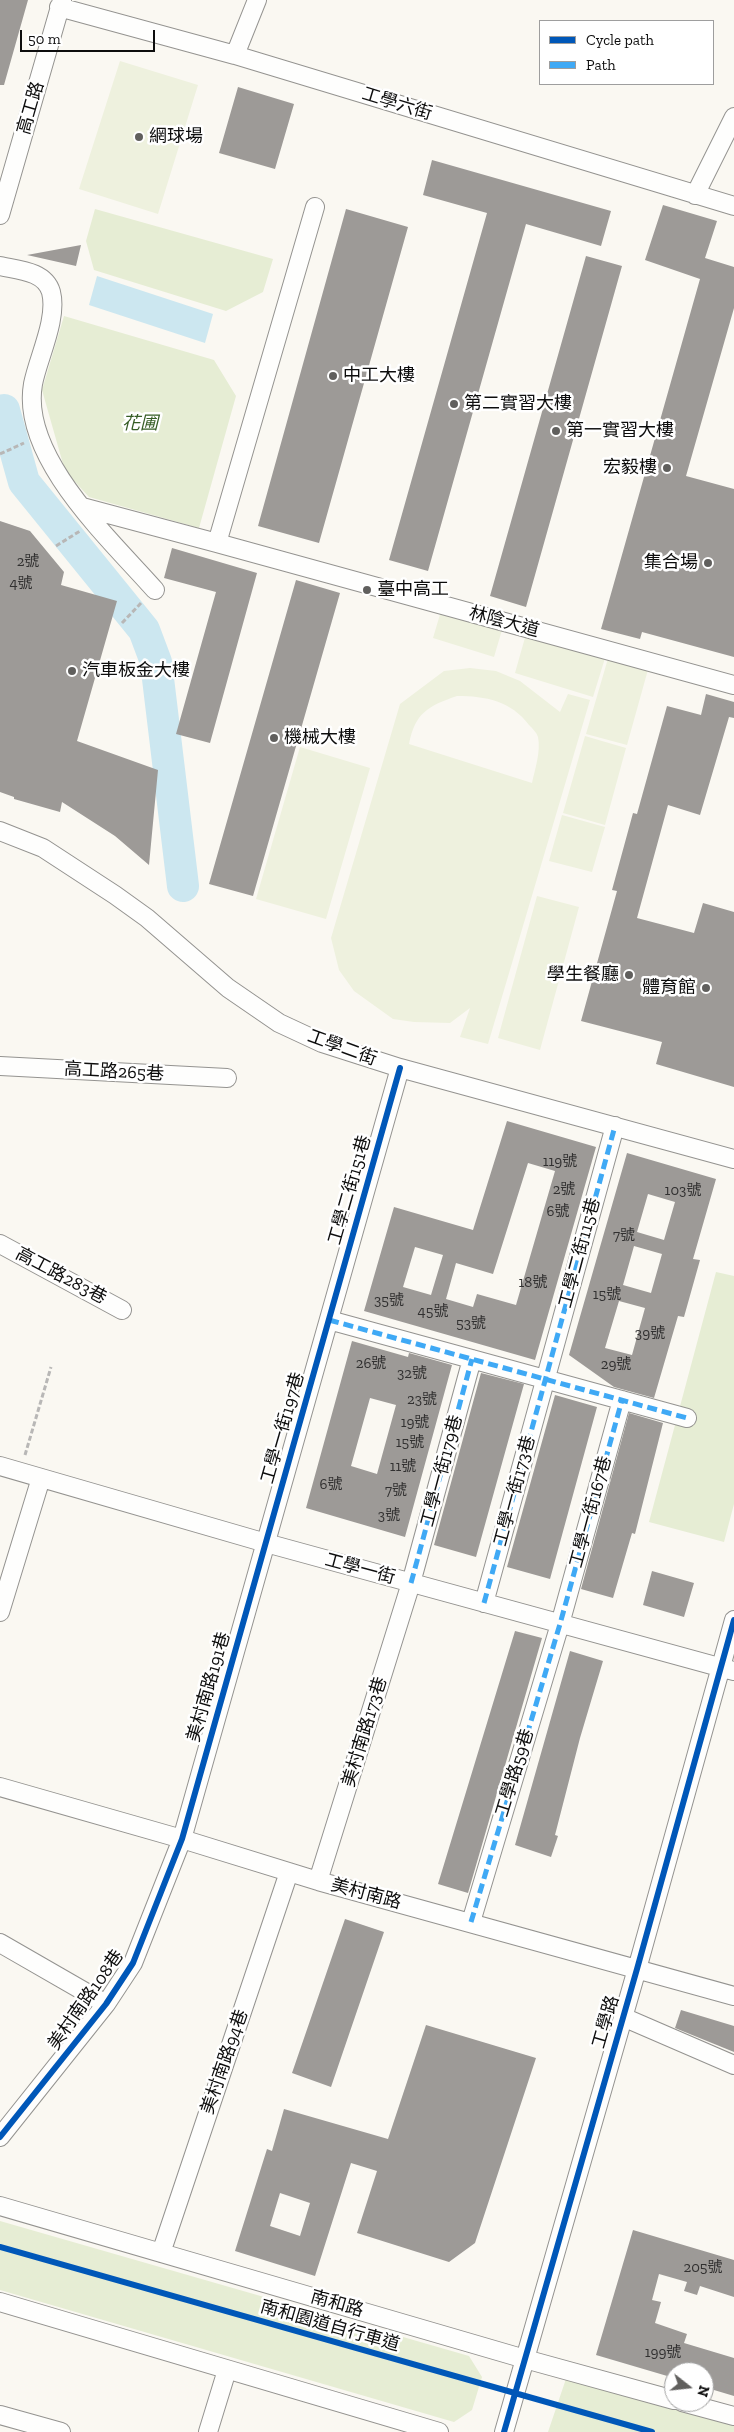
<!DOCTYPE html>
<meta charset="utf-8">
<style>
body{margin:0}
#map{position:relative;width:734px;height:2432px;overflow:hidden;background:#faf8f2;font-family:"Zilla Slab",serif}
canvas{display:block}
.legend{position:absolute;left:539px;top:20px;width:175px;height:65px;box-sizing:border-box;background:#fff;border:1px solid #9e9e9e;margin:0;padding:6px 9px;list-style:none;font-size:15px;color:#0d0d0d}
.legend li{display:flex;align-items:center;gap:10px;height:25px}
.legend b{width:25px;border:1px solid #9e9e9e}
.north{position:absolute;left:664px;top:2362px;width:50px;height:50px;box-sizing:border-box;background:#fff;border:1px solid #9e9e9e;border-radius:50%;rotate:106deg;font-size:14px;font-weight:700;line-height:20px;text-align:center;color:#0d0d0d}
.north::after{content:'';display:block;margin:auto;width:18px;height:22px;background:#605f5d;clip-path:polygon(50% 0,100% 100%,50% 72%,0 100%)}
.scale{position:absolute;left:20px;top:30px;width:135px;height:22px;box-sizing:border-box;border:2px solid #0d0d0d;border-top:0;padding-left:6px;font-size:15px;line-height:18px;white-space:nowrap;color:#0d0d0d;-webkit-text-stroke:4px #fff;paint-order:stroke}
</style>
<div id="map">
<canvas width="734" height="2432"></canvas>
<ul class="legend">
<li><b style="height:6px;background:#0057b8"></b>Cycle path</li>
<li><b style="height:6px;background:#3fa9f5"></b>Path</li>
</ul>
<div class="north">N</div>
<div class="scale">50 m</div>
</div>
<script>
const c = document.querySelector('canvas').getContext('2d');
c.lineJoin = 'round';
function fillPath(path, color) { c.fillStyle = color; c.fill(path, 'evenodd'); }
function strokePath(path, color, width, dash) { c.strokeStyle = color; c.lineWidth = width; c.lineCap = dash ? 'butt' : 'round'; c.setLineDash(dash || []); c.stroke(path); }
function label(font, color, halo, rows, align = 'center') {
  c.font = font + ' "Zilla Slab","Noto Sans TC",serif'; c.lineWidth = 5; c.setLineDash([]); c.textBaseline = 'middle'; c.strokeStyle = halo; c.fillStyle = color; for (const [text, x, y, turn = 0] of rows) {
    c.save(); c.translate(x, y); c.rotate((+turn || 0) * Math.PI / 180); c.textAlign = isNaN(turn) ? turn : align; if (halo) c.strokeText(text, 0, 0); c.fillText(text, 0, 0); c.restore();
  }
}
fillPath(new Path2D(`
 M95 209 273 259 263 292 226 311 94 270 86 241Z
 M64 316 214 360 236 396 199 528 89 497 65 471 42 390Z
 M716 1272 734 1276V1504L724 1542 649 1522Z
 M0 2221 469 2356 482 2377 472 2410 454 2422 0 2290Z
 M571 2364 734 2412V2432H548Z`), '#e6edd4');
fillPath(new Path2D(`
 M120 61 198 85 158 214 79 189Z
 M441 611 502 630 494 657 433 638Z
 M526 634 606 655 593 697 515 673Z
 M609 655 649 666 627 745 586 734Z
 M470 668 496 671 520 681 560 712 568 694 590 700 488 1044 460 1037 470 1008 450 1023 414 1022 393 1019 354 991 339 970 331 938 400 704 444 671ZM457 696C486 696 511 701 529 725 532 728 537 733 538 737 541 751 535 769 532 783L409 744C415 713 428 706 457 696Z
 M585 736 626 748 605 825 563 813Z
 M300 747 370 768 326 919 256 899Z
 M562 815 605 827 592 872 549 861Z
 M537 896 579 907 540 1050 498 1038Z`), '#eef1de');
fillPath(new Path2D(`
 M97 276 213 314 205 343 89 305Z`), '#cce7f0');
strokePath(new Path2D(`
 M4 410 24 482 144 630 156 662 183 886`), '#cce7f0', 32);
fillPath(new Path2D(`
 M0 0H28L4 85H0Z
 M238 87 294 104 275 169 219 153Z
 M432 160 611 211 601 246 526 224 428 571 389 560 487 213 423 195Z
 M663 205 717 221 705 258 734 267V308L686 476 734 489V657L642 632 640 639 601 629 700 279 645 260Z
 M346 209 408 227 319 543 258 526Z
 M81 245 76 266 27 255Z
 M586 256 622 266 526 607 490 596Z
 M0 521 30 531 64 572 61 585 117 601 77 741 158 770 149 865 115 836 62 802 60 812 14 799V797L0 792Z
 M172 548 257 573 210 743 176 734 216 592 164 578Z
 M296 580 340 593 253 896 209 884Z
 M706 694 734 702V718L729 717 700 815 668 805 637 918 694 933 703 903 734 912V1087L656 1064 662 1042 581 1021 617 891 612 890 633 813 637 814 667 706 701 715Z
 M507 1121 596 1147 535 1360 364 1311 394 1207 473 1230ZM528 1163 555 1171 516 1305 477 1294 473 1307 446 1299 456 1263 493 1274ZM415 1247 443 1255 431 1295 403 1287Z
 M627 1153 716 1179 693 1259 700 1260 684 1317 678 1316 654 1398 614 1387 569 1355ZM648 1194 675 1202 664 1240 637 1232ZM634 1246 662 1254 651 1293 623 1285ZM619 1301 645 1308 632 1355 605 1348Z
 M352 1341 408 1357 409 1353 452 1365 405 1537 306 1508ZM370 1398 396 1405 377 1474 351 1466Z
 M481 1373 524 1384 476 1557 434 1545Z
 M555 1395 597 1407 550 1579 507 1567Z
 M629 1413 663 1423 635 1534 632 1533 613 1598 581 1589Z
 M652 1571 694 1583 684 1617 643 1605Z
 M515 1631 542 1638 468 1893 438 1884Z
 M570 1651 603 1661 580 1738 555 1835 558 1836 551 1857 515 1845Z
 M345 1919 384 1932 331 2087 292 2073Z
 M681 2010 734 2026V2052L675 2028Z
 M426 2025 536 2058 475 2243 449 2262 357 2233 377 2171 351 2163 315 2276 235 2251 267 2149 272 2151 284 2109 388 2139ZM280 2193 310 2203 300 2236 270 2226Z
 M633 2230 734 2260V2297L700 2286 697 2295 684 2291 687 2282 659 2274 652 2300 661 2302 655 2323 687 2334 684 2343 734 2358V2396L704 2387V2372H674V2378L596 2355Z`), '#9d9a97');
const minor = new Path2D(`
 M59 7 235 55 734 206
 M235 55 257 0
 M695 195 734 117
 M0 215 62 0
 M0 266C18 270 45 271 51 292 58 319 38 358 33 384 20 457 110 539 155 590
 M82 507 217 543 315 207
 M217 543 734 685
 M0 831 43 848 115 895 147 918 228 988 279 1023 322 1043 400 1068 734 1159
 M0 1066 227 1078
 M0 1244 122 1310
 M329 1320 687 1418
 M0 1466 266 1543 734 1671
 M484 1603 615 1126
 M0 1612 41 1478
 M0 1787 182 1839 318 1881 734 1996
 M318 1881 411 1583 472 1359
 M471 1922 560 1624 622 1400
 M0 1943 106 2004
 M623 2017 734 2065
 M0 2137 106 2004 133 1963 182 1839 400 1068
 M0 2206 525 2359 674 2400
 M161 2253 289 1872
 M0 2302 439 2432
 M682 2402 734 2416
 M0 2415 61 2432
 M208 2432 227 2370
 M504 2432 637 1969 734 1620`);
strokePath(minor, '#949390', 20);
strokePath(new Path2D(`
 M0 454 24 443
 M56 546 80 531
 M122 623 142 602
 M25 1455 51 1367`), '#b8b7b6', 3, [5, 2.5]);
strokePath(minor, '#fefefd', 18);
strokePath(new Path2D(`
 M329 1320 687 1418
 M411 1583 472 1359
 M484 1603 615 1126
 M471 1922 560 1624 622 1400`), '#3fa9f5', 5, [10, 5]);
strokePath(new Path2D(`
 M0 2137 106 2004 133 1963 182 1839 400 1068
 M0 2247 652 2432
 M504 2432 637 1969 734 1620`), '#0057b8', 6);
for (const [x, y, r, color] of [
 [139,137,5,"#605f5d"],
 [333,376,5,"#605f5d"],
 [454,404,5,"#605f5d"],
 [556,431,5,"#605f5d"],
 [667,468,5,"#605f5d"],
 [708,563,5,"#605f5d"],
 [367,590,5,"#605f5d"],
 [72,671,5,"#605f5d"],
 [274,738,5,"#605f5d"],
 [629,975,5,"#605f5d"],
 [706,988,5,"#605f5d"]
]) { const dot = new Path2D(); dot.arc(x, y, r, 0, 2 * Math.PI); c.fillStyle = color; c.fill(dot); strokePath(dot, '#fff', 2); }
label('15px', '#313030', null, [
 ["2號",28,562],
 ["4號",21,584],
 ["119號",560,1162],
 ["2號",564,1190],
 ["103號",683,1191],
 ["6號",558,1212],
 ["7號",624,1236],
 ["18號",533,1283],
 ["15號",607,1295],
 ["35號",389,1301],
 ["45號",433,1312],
 ["53號",471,1324],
 ["39號",650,1334],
 ["26號",371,1364],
 ["29號",616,1365],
 ["32號",412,1374],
 ["23號",422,1400],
 ["19號",415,1423],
 ["15號",410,1443],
 ["11號",403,1467],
 ["6號",331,1485],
 ["7號",396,1491],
 ["3號",389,1516],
 ["205號",703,2268],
 ["199號",663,2353]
]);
label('18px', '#0d0d0d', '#fff', [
 ["工學六街",397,104,17],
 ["高工路",31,108,-74],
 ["林陰大道",504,622,15],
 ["工學二街",342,1048,20],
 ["高工路265巷",114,1072,3],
 ["工學二街151巷",350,1190,-74],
 ["工學二街115巷",580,1253,-75],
 ["高工路283巷",61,1276,28],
 ["工學一街197巷",283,1428,-74],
 ["工學一街179巷",442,1471,-75],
 ["工學一街173巷",515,1491,-75],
 ["工學一街167巷",591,1512,-75],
 ["工學一街",360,1569,15],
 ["美村南路191巷",209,1687,-74],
 ["美村南路173巷",365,1732,-73],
 ["工學路59巷",515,1773,-73],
 ["美村南路",366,1894,15],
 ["美村南路108巷",86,2000,-55],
 ["工學路",606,2022,-74],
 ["美村南路94巷",225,2062,-71],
 ["南和路",337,2304,16],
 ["南和園道自行車道",330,2326,16]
]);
label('18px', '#0d0d0d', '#fff', [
 ["網球場",149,137],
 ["中工大樓",343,376],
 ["第二實習大樓",464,404],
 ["第一實習大樓",566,431],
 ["宏毅樓",657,468,"right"],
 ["集合場",698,563,"right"],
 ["臺中高工",377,590],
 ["汽車板金大樓",82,671],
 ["機械大樓",284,738],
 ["學生餐廳",619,975,"right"],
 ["體育館",696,988,"right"]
], 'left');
label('italic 18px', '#365d25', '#fff', [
 ["花圃",140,424]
]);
</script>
